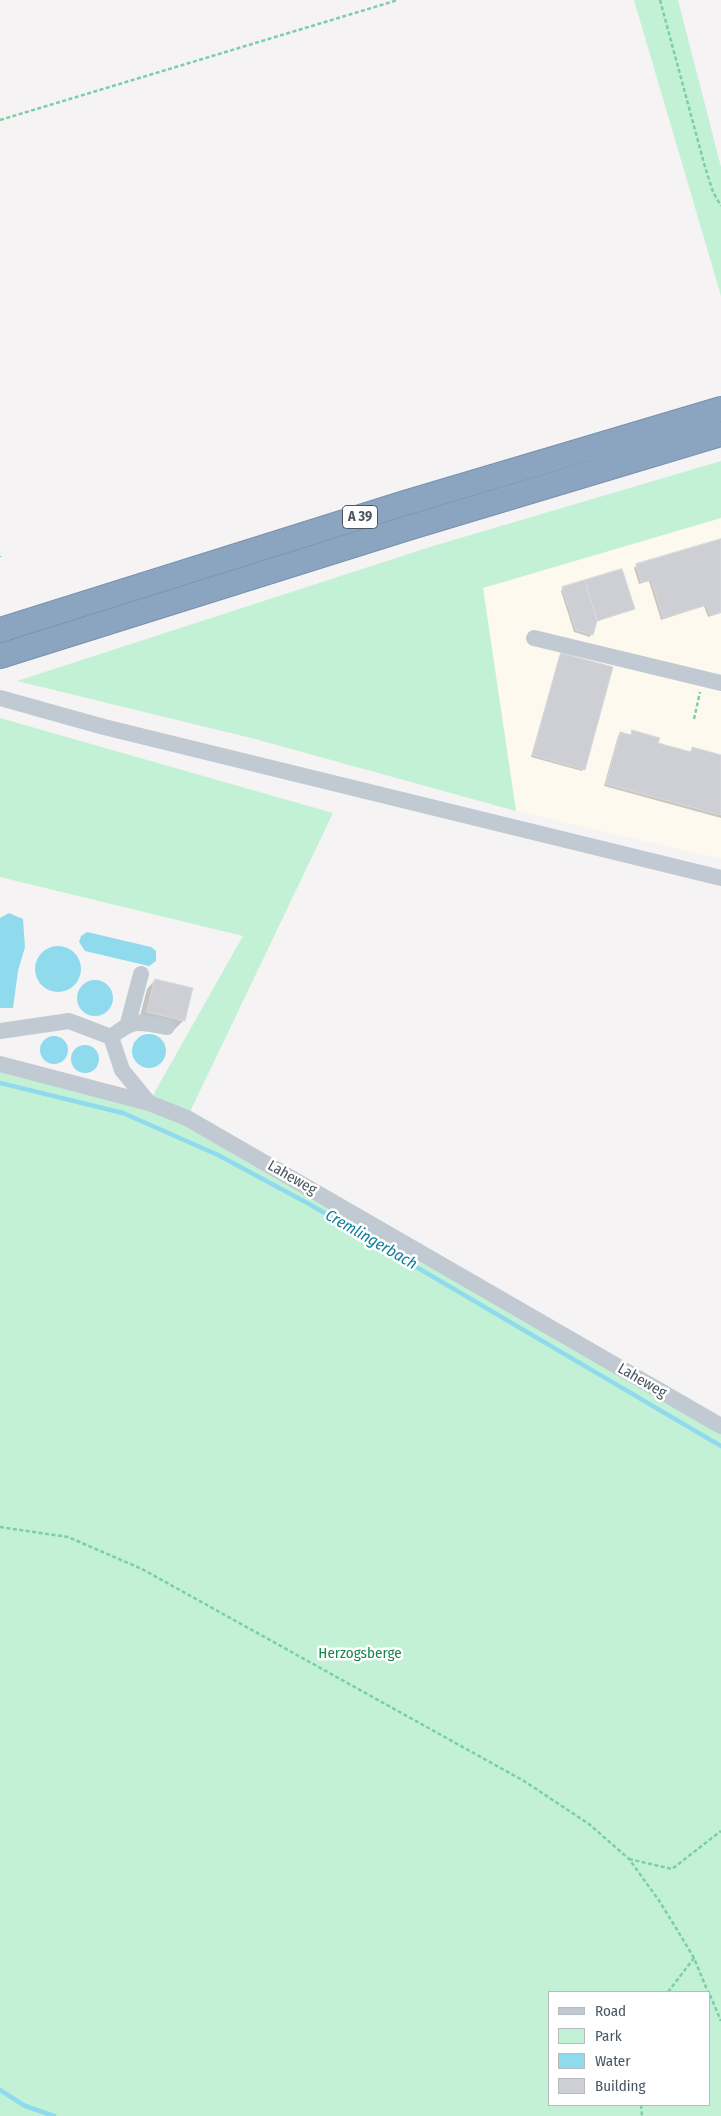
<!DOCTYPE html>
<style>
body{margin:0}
#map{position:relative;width:721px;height:2116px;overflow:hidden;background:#f5f3f3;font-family:"Fira Sans Condensed",sans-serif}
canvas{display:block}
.legend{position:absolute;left:548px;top:1991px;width:162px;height:115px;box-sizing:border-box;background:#fff;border:1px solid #b7bbc0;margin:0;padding:6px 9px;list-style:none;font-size:15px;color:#4a5661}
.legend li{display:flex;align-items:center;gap:10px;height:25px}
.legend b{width:25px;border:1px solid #b7bbc0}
</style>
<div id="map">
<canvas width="721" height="2116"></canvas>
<ul class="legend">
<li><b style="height:6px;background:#c1cad2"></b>Road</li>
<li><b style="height:14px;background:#c3f1d5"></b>Park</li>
<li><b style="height:14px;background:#90daee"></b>Water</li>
<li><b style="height:14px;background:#cdcfd5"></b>Building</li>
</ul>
</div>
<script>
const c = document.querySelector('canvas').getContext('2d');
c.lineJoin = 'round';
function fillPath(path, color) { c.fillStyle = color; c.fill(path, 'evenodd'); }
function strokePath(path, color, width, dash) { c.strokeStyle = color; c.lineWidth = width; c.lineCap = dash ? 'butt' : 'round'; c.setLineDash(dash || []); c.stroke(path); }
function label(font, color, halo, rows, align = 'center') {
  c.font = font + ' "Fira Sans Condensed",sans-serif'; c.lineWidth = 5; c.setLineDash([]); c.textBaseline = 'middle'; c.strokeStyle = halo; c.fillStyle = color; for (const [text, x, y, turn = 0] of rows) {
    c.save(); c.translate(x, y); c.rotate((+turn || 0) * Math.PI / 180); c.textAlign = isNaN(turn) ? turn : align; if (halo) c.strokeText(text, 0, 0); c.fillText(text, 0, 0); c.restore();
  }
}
fillPath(new Path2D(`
 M721 518V859L516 811 483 588Z`), '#fdf9ef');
fillPath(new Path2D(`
 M634 0H678L721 167V296Z
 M721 461V518L483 588 516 811 255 739 17 681 430 547Z
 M0 718 333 813 187 1118 721 1433V2116H0V1064L149 1102 243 936 0 877ZM550 1992H710V2105H550Z`), '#c3f1d5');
fillPath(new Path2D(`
 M9 913 23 919 25 947 18 971 13 1008H0V918Z
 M87 932 151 947 156 951V961L149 966 85 951 79 942 81 936Z
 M35 969a23 23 0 1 1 46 0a23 23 0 1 1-46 0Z
 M77 998a18 18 0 1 1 36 0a18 18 0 1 1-36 0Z
 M132 1051a17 17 0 1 1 34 0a17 17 0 1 1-34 0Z
 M40 1050a14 14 0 1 1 28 0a14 14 0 1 1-28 0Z
 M71 1059a14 14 0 1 1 28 0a14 14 0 1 1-28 0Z`), '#90daee');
fillPath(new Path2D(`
 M721 540V613L708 617 704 606 661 620 649 581 639 584 634 568 636 566Z
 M563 588 633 608 596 622 590 637 574 632 561 591Z
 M561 654 584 769 582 771 531 757 559 657Z
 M632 732 657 744 690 752 693 749 721 756V818L604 786 618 736 620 734 629 736Z
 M155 980 184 1020 175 1029 139 1020 147 989Z`), '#0003');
strokePath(new Path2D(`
 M0 1083 123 1113 218 1155 311 1205 721 1446
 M0 2090 25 2106 54 2116`), '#90daee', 4.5);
const building = new Path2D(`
 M721 539V612L710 615 707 605 663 618 651 579 641 582 636 564Z
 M622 569 635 609 597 621 585 580Z
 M585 580 597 621 593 635 576 630 562 587Z
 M561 653 613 667 585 770 533 755Z
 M632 730 660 738 658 743 691 752 692 747 721 755V815L606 784 620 732 631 735Z
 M155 979 193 988 185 1021 147 1012Z`);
fillPath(building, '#cdcfd5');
strokePath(building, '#d7d9de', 1);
const highway = new Path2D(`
 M0 630 405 503 721 409
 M0 656 411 527 721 434`);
strokePath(highway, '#7690ad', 26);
strokePath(new Path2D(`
 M660 0 705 167 713 192 721 206
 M0 120 398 0
 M0 556V557
 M694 719 700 692
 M0 1527 68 1537 142 1569 524 1781 589 1824 629 1859 658 1899 676 1928 694 1958 708 1992
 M629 1859 672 1869 721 1831
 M668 1992 694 1958
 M710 1995 721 2021
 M641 2105 642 2116`), '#7ad0a6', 2.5, [4, 2.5]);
strokePath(new Path2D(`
 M534 638 721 683
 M0 698 104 727 721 878
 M128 1023 141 974
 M0 1031 69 1021 111 1037 122 1070 149 1103
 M111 1037C135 1018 137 1022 167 1027
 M0 1064 149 1103 187 1118 721 1426`), '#c1cad2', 16);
strokePath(highway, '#8ba5c1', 24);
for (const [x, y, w] of [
 [360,517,35]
]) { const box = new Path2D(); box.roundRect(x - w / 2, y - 11.5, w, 23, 4); c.fillStyle = '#fff'; c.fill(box); strokePath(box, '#4a5661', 1); }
label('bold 14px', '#4a5661', null, [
 ["A 39",360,517]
]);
label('15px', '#4a5661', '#fff', [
 ["Laheweg",292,1178,30],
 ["Laheweg",642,1381,30]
]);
label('15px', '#17864f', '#fff', [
 ["Herzogsberge",360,1654]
]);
label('italic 16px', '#0c7c9b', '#fff', [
 ["Cremlingerbach",371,1240,30]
]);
</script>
